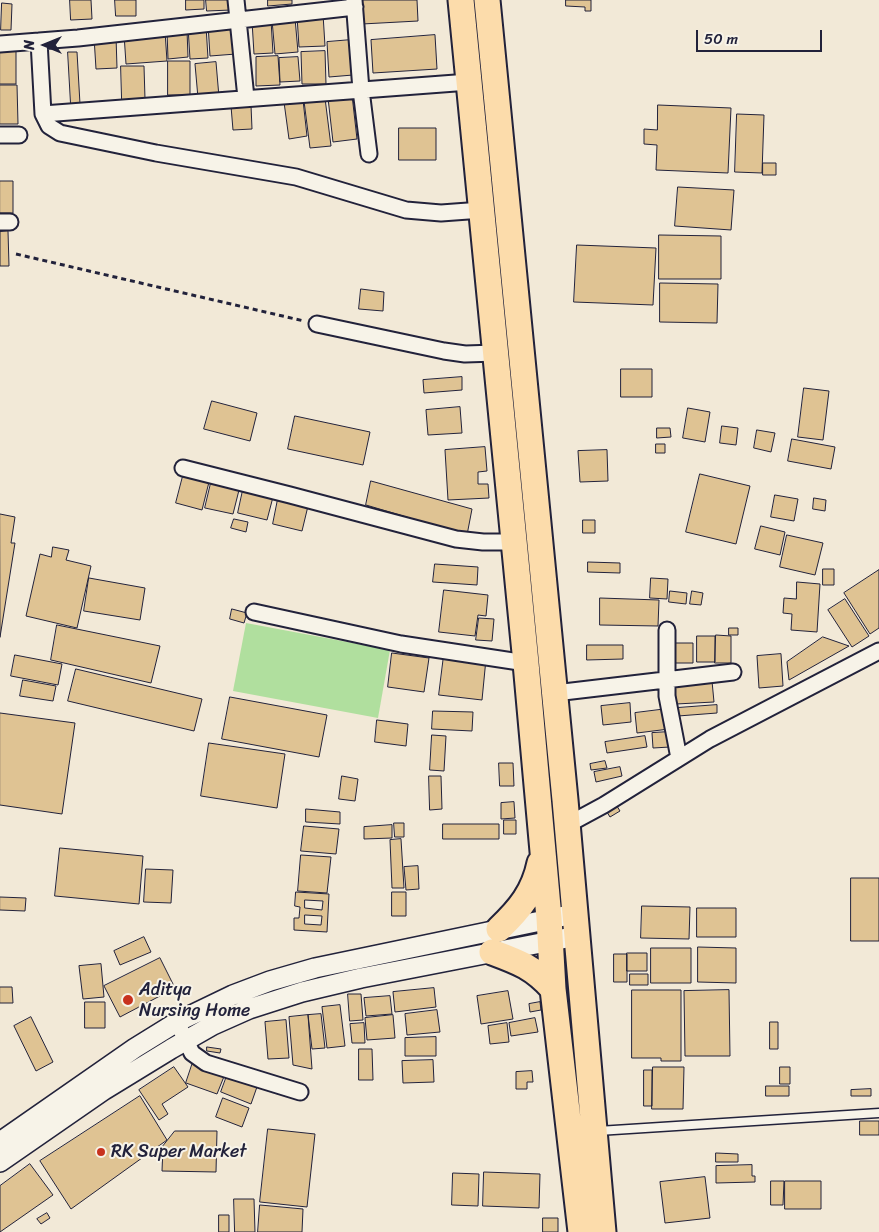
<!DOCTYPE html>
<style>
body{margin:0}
#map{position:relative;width:879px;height:1232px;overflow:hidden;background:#f2e9d7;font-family:Sriracha,sans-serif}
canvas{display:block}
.north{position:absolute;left:20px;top:20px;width:50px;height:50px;-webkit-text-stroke:4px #f7f3e8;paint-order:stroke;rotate:270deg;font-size:14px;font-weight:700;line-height:20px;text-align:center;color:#22223b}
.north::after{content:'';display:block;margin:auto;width:18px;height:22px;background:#22223b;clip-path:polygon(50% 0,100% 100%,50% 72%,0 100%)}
.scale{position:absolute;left:696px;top:30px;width:126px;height:22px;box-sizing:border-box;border:2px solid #22223b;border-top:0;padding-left:6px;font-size:15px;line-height:18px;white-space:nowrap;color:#22223b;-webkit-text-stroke:4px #f7f3e8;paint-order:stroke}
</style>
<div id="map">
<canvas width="879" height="1232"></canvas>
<div class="north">N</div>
<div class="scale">50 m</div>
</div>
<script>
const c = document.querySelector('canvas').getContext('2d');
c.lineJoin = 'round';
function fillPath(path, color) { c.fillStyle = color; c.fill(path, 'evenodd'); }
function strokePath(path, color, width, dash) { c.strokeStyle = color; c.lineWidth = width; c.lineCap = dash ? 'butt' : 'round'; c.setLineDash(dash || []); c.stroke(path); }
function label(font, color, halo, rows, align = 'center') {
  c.font = font + ' Sriracha,sans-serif'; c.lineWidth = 4; c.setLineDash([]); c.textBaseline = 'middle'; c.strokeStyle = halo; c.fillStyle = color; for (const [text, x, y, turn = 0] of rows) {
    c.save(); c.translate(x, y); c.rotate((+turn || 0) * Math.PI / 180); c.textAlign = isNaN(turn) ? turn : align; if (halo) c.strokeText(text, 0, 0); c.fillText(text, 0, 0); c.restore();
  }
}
fillPath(new Path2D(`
 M246 623 390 650 378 718 233 691Z`), '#b0df9e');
const building = new Path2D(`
 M70 0H91L92 19 71 20Z
 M115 0H136V16H116Z
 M186 0H204V9L186 10Z
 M206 0H231V10L207 11Z
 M268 0H292V4L268 6Z
 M361 0H417L418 21 362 24Z
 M566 0H591V11H585V7L566 6Z
 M2 3 12 4 11 30H1Z
 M323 14 325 46 299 47 297 16Z
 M295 18 298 52 275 54 272 20Z
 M271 20 273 53 254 54 252 21Z
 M234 23 236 54 210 56 208 24Z
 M206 26 208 58 190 59 188 27Z
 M187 30 188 57 168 59 167 31Z
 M165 31 167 61 126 64 124 34Z
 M435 35 437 69 373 73 371 40Z
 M116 36 117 68 96 69 94 37Z
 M351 40 353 75 329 77 327 42Z
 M0 46H16V84H0Z
 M325 51 326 84H302L301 52Z
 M68 52H77L80 104 71 105Z
 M278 56 280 85 256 86V57Z
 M298 57 300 81 280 82 279 58Z
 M168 61H190V95H168Z
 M216 62 219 97 198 98 195 64Z
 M121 66H144L145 99 122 100Z
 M0 85H17L18 124H0Z
 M352 95 357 139 333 142 328 98Z
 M325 98 331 146 310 148 304 101Z
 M303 100 307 136 289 139 284 102Z
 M251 105 252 129 233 130 231 106Z
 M658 105 731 108 728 173 656 170 657 145 644 144V129L657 130Z
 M737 114 764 115 762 173 735 172Z
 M399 128H436V160H399Z
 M763 163H776V175H763Z
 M0 181H13V213H0Z
 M678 187 734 190 731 230 675 226Z
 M8 231 9 266H0V232Z
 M659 235 721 236V279H659Z
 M577 245 656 248 653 305 574 302Z
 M660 283 718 284 717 323 660 322Z
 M361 289 384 292 383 311 359 309Z
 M621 369H652V397H621Z
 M462 377V390L424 393 423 380Z
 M804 388 829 391 823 440 798 437Z
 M212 401 257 413 250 441 204 429Z
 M460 407 462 433 428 435 426 410Z
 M688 408 710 412 705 442 683 438Z
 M295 416 370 432 363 465 288 449Z
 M722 426 738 428 736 445 720 443Z
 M657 428H670L671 437 657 438Z
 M757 430 775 433 771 452 754 448Z
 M792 439 835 447 831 469 788 461Z
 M656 444H665V453H656Z
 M485 447 487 471 478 472V484H488L489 498 448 500 445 450Z
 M607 450 608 481 580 482 578 451Z
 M700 474 750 486 736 544 686 532Z
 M183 476 209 482 202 510 176 503Z
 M371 481 472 509 467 535 366 505Z
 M211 483 239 490 233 514 205 508Z
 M243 490 273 497 267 520 238 513Z
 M775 495 798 499 794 521 771 517Z
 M814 498 826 500 825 511 813 509Z
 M278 499 308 506 302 531 273 524Z
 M0 514 15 517 11 543H15L0 637Z
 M234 519 248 522 246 532 231 528Z
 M583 520H595V533H583Z
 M761 526 785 532 780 555 755 549Z
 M787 535 823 543 815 575 780 567Z
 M53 547 69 550 66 560 91 566 77 628 26 616 40 554 51 557Z
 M588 562 620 563V573L588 572Z
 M435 564 478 567 477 585 433 582Z
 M823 569H834V585H823Z
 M879 570V628L870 634 844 593Z
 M89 578 145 588 140 620 84 611Z
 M651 578 668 579 667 599 650 598Z
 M797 582 820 584 817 632 791 630 792 614 783 613 784 598 796 599Z
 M444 590 488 595 486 616 478 615 475 636 439 632Z
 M670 591 687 593 686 604 669 602Z
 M692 591 703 593 701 605 690 604Z
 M600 598 659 600 658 626 600 625Z
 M845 599 869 636 852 647 828 610Z
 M232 609 247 613 244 623 230 619Z
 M479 618 494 619 492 641 476 640Z
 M57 625 160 646 151 683 51 660Z
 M729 628H738V635H729Z
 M716 635 731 636V663H715Z
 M697 636H715V662H697Z
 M823 637 849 646 789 680 787 662Z
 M675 643H693V663H675Z
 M587 645H623V659L587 660Z
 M392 653 429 658 424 692 388 687Z
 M781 654 783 686 759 688 757 656Z
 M15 655 62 664 58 685 11 676Z
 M444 655 486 659 482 700 439 695Z
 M76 669 202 699 194 731 68 701Z
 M23 680 56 686 53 701 20 696Z
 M712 681 714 702 676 704 675 683Z
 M230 697 327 715 319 757 222 739Z
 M630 703 631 722 603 725 601 706Z
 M717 705V713L678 716 677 708Z
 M667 709 669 729 637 733 635 713Z
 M433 711 473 712 472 731 432 729Z
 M0 713 75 723 62 814 0 805Z
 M377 720 408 724 406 746 375 742Z
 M669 732 670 747 653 748 652 733Z
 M432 735 446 736 444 771 430 770Z
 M645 736 647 747 607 753 605 742Z
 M209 743 285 754 277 808 201 796Z
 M605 761 607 768 591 770 590 764Z
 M499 763H513L514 786H500Z
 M620 767 622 776 596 782 594 772Z
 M342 776 358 779 355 801 339 799Z
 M429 776H441L442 809 430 810Z
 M514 802 515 818 501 819V803Z
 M615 803 620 811 610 817 605 809Z
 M306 809 340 812V824L306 822Z
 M504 820H516V834H504Z
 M394 823H404V837H395Z
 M443 824H499V839H443Z
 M392 825V838L364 839V827Z
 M304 826 339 829 336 854 301 851Z
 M401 839 404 888H392L390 840Z
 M60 848 143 856 139 904 55 896Z
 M301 855 331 857 327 893 298 891Z
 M418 866 419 889 406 890 404 867Z
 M146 869 173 870 171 903 144 902Z
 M851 878H879V941H851Z
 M296 892 329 894 327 932 294 930V918H299L300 907 295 906ZM305 900 323 901 322 910 305 908ZM305 915 322 916 321 925 305 924Z
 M392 892H406V916H392Z
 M0 897 26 898 25 911 0 910Z
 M642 906 690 907 689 939 641 938Z
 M697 908H736V937H697Z
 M144 937 151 952 120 965 114 951Z
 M698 947 736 948V983L698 982Z
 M651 948H691V983H651Z
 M627 953H647V971H627Z
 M614 954H627V982H614Z
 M160 958 175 988 120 1017 104 986Z
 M101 964 104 997 83 999 79 966Z
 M630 974H648V985H630Z
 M0 987H12L13 1003H0Z
 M434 988 436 1007 395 1012 393 992Z
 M632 990H681V1061H661V1058H632Z
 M729 990 730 1056H685L684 991Z
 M508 991 513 1019 481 1024 477 996Z
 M348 994H361L363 1020 350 1021Z
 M390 996 392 1014 366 1016 364 998Z
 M85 1002H105V1028H85Z
 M540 1002 541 1010 530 1012 529 1004Z
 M340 1005 345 1046 327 1048 322 1007Z
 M437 1010 440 1032 407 1035 405 1014Z
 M321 1014 325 1048 312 1049 308 1015Z
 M308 1015 312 1069 293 1065 289 1017Z
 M393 1015 395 1038 367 1040 365 1018Z
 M31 1017 53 1062 36 1071 14 1026Z
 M535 1018 538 1032 511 1036 509 1023Z
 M286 1020 289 1058 268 1059 265 1022Z
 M770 1022H778V1049H770Z
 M364 1023 365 1043H352L350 1024Z
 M507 1023 509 1042 490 1044 488 1026Z
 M436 1037V1056H405V1038Z
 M207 1047 221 1049 220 1053 207 1051Z
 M359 1049H372L373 1080H359Z
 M433 1060 434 1082 403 1083 402 1061Z
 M193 1062 225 1074 217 1094 186 1083Z
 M174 1067 188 1087 162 1104 168 1114 159 1120 139 1090Z
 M653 1067H684L683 1109H652Z
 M780 1067H790V1084H780Z
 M644 1070H652V1106H644Z
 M532 1071 533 1082H527V1089H516V1072Z
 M228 1073 258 1084 251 1104 221 1092Z
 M766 1086H789V1096H766Z
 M871 1089V1096H851V1090Z
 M140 1096 167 1140 71 1209 40 1161Z
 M223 1098 249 1108 242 1127 216 1117Z
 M860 1121H879V1135H860Z
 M268 1129 315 1134 307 1207 260 1202Z
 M175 1131H217L216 1172 162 1171 163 1146Z
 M716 1153 738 1154V1162H716Z
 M30 1164 53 1195 0 1232V1186Z
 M752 1165V1176H755V1182L716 1183V1166Z
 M484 1172 540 1174 539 1208 483 1206Z
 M453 1173 479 1174 478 1206 452 1205Z
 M705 1177 710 1218 665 1223 660 1182Z
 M771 1181H784L783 1205H771Z
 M785 1181H821V1209H785Z
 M234 1199H254L255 1232H235Z
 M260 1205 303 1209 302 1232H258Z
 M47 1213 50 1218 41 1224 37 1219Z
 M219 1215H229V1232H219Z
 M543 1218H558V1232H543Z`);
fillPath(building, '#dfc393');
strokePath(building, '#22223b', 1);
const service = new Path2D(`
 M598 1131 879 1113`);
const minor = new Path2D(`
 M236 0 246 98
 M354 0 361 90 369 154
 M39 41 43 114 49 126 60 133 156 153 296 177 406 210 441 213 482 210
 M0 44 78 38 355 7
 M43 114 469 82
 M0 135H19
 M0 222H10
 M317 324 444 351 465 354 496 353
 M183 468 290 495 456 539 483 542H514
 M254 612 401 644 526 663
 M667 630V696L679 758
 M555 693 733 672
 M567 825 604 805 710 739 879 651
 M177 1022 192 1053 206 1063 300 1092`);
const tertiary = new Path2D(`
 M0 1142 135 1048 177 1022 233 995 270 981 315 968 574 914
 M0 1162 104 1090 171 1049 213 1025 249 1009 302 992 361 978 577 936`);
const trunk = new Path2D(`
 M461 0 526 663 549 918 553 989 581 1232
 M487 0 565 800 603 1232
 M499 929C520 909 534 892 540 863
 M492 952C519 962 533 967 553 989`);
strokePath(service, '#22223b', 11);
strokePath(minor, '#22223b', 19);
strokePath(tertiary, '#22223b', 22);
strokePath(trunk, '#22223b', 29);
strokePath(new Path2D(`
 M16 254 304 321`), '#22223b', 3, [5, 4]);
strokePath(service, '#f7f3e8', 8);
strokePath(minor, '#f7f3e8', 15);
strokePath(tertiary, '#f7f3e8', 19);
strokePath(trunk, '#fcdcab', 25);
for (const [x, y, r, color] of [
 [128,1000,6,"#c8321e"],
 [101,1152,5,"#c8321e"]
]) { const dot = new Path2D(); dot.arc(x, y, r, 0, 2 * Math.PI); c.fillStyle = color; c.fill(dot); strokePath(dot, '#f7f3e8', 2); }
label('18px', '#22223b', '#f7f3e8', [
 ["Aditya",139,990],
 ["Nursing Home",139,1011],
 ["RK Super Market",111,1152]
], 'left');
</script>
